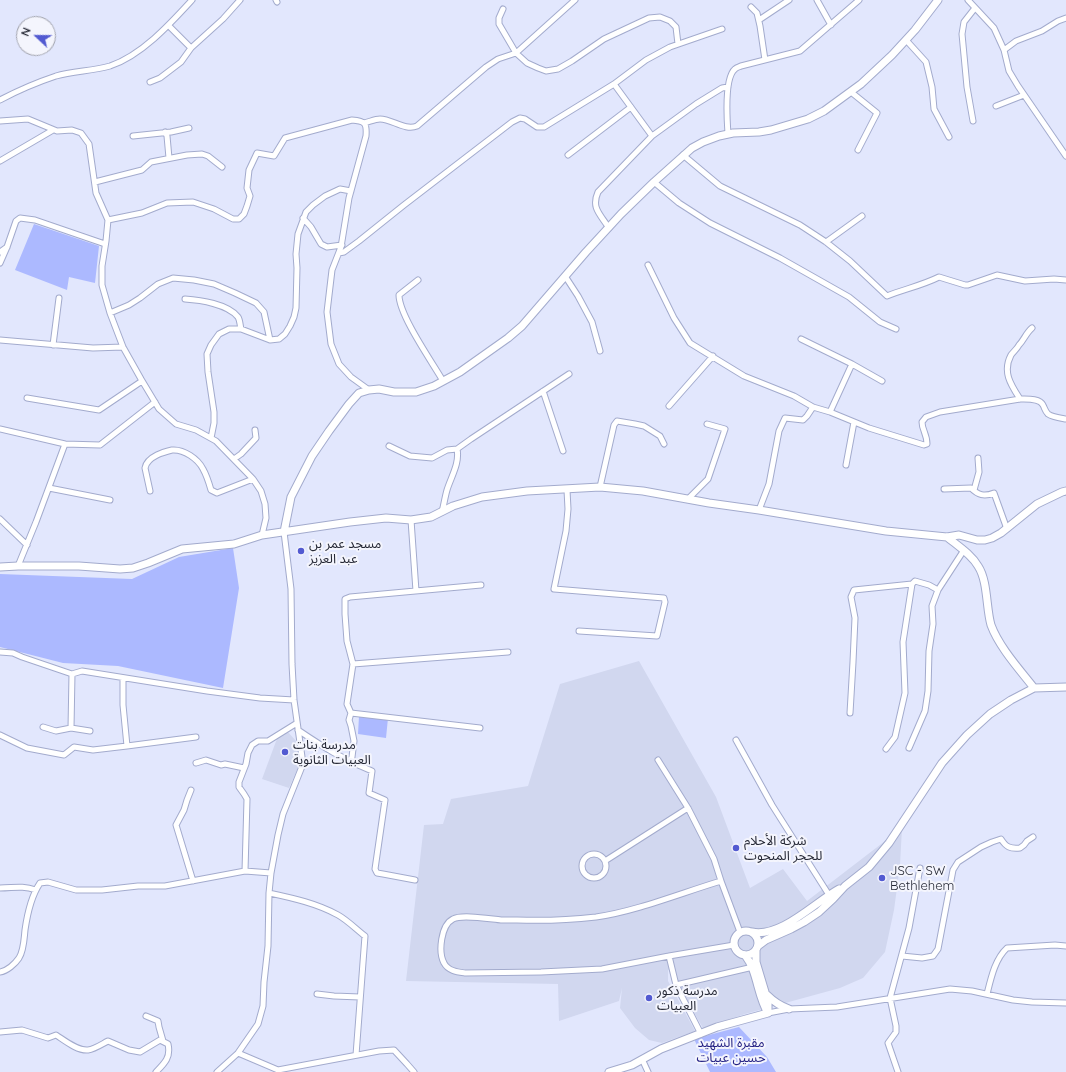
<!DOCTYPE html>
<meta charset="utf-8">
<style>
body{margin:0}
#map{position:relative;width:1066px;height:1072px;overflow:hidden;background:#e2e7fd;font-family:Quicksand,sans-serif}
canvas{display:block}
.north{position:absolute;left:16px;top:16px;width:40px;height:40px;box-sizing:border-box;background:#f4f5fd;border:1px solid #a1a3ad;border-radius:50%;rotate:292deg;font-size:11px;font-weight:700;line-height:16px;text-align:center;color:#252835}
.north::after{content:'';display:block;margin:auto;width:14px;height:18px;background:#525ad1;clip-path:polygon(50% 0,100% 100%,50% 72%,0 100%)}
</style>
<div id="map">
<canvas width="1066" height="1072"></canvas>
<div class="north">N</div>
</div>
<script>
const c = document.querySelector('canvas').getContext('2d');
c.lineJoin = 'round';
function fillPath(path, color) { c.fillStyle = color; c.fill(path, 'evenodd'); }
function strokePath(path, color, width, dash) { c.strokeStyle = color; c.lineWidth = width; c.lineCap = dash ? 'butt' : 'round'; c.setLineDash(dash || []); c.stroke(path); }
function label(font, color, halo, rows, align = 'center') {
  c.font = font + ' Quicksand,"Noto Sans Arabic",sans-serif'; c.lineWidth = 4; c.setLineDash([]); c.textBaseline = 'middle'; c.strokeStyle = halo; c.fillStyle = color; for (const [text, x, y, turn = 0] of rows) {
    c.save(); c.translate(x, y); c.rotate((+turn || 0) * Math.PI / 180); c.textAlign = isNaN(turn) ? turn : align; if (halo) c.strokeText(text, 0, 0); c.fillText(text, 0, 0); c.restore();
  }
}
fillPath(new Path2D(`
 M639 661 716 797 750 888 783 869 807 901 902 828 900 865 894 910 885 952 863 978 840 988 745 1014 703 1028 668 969V981L695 1031 662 1043 649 1040 635 1028 620 1008 622 988 619 1001 559 1021 558 984 406 981 424 825 443 824 451 799 528 786 560 684Z
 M287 731 297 742 300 763 289 788 262 779 278 736Z`), '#d1d7ef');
fillPath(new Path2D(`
 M34 224 99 246 95 283 69 277 67 290 15 270Z
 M233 548 239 588 223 688 118 666 63 663 0 647V574L132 579 179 557Z
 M359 716 388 718 386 738 358 734Z
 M739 1027 767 1057 776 1072H710L694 1039Z`), '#acb9ff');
const street = new Path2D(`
 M276 0 277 2
 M817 0 831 25
 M968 0 994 28 1004 50 1009 71 1018 86 1066 156
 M751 7 757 13 760 26 765 60
 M503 9 499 18V24L516 53 527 63 538 68 546 71 558 69 572 61 604 39 649 18 660 17 670 21 676 27 678 44
 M759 20 789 0
 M169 26 191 48
 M906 40 926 62 932 87 934 109 949 137
 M1004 50 1016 41 1042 31 1058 21 1066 18
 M150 82 160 78 181 62 191 48 223 19 240 0
 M614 84 652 136
 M851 92 877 113 858 150
 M0 100C17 91 38 82 56 76 73 71 93 71 110 66 142 55 170 24 192 0
 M996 106 1024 95
 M0 121 28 119 57 131 72 130 81 133 89 144 96 193 108 220 106 241 102 266V285L110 313 123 347 141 379 159 409 176 424 196 430 216 441 253 479 261 491 265 504 266 518 262 535
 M973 121 967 87 962 34 964 22 975 8
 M364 123C369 122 375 119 380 119 392 119 405 131 417 126L486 67 498 59 516 53 575 0
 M165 132 167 136 169 158
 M728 134C727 120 724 78 735 69 737 67 739 67 741 66L800 51 859 0
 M133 136 171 132 189 128
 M568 155 631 107
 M683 155 720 186 800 225 826 242 850 261 887 296C905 289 923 285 939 277L965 285H968L997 275 1025 281 1054 279 1066 280
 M0 161 53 130
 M95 182 142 170 151 162 187 155 202 154 208 156 222 167
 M654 182 679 203 710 223 780 258 849 297 880 322 896 329
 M303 218 311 227 321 244 327 247 342 245
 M108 220 142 213 167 203 193 202 214 209 233 219H239L244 214 247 206 250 196 247 188 249 170 257 153 274 156 285 138 352 120C365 121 367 123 366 136L349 198 341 247 332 270 327 312 331 344 339 364 351 377 369 390
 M609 228C600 214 591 208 598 192L652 136 696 104 722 88 728 87
 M826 242 862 216
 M0 252 7 247
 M339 253 344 252 359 241 404 205 512 122 520 118 525 119 537 127H544L614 84 646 60 670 47 722 29
 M0 263 7 247 16 221 20 218 35 220 105 244
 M648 265 674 318 690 343 744 376 794 396 813 407 830 412 869 428 924 445 927 444C927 434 922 430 922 422L926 417 940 412 1020 399C1027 399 1040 398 1043 405 1045 409 1045 411 1048 414 1052 417 1060 418 1066 419
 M565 276 578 296 592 322 600 351
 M418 280 399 295C399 315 432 362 443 381
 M185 299C200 300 228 304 238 317 240 320 240 325 241 329
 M110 313 129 305 140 298 158 284 173 278 194 280 214 284 235 293 256 303 264 312 270 340
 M801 339 852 364 882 381
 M0 340 93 348 123 347
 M53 345 59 298
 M543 391 563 451
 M27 398 99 410 142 381
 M1020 399C1011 385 1002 372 1011 355 1013 352 1017 349 1019 345 1024 340 1026 333 1032 328
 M669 406 713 356
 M830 412 852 364
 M0 429 65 444
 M211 438 214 423V412L208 372 207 354 211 345 219 334 229 329H241L270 340 279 339 285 334 290 326 294 317 296 308 297 268 296 254 298 234 306 212 313 205 325 196 340 189 351 191
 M389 446 410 456 432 458 447 450 457 449 471 439 569 374
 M234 459 241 454 256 438 255 430
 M846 465 854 422
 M600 487 614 425 617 421 635 424 644 426 660 436 664 444
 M49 488 110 500
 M944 489 971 488C978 495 984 497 994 493L1007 529
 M567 490 568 509 566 531 554 589 664 598 665 602 657 636 579 631
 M974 490 979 472 978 458
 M150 491 145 468C146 462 151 458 157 455 161 453 168 451 172 450 184 449 198 459 203 469 207 476 209 483 211 490L217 493 253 479
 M688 499 708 479 725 429 707 424
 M759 510 769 484 779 431 785 418 803 420 807 416 813 407
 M442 512C444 504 445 497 447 490 451 477 460 463 457 449
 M0 519 27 545
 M411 520 416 591
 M18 566 36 522 65 444 100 445 155 402
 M0 652 13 653 22 657 72 674 82 671 207 691 260 698 294 700
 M353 664 508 652
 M123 678V705L127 746
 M351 713 480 728
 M850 713 853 662 855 618 851 597 854 590 912 584 915 581 929 585 938 590
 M43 727 56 731 71 728 90 731
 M71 728 72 674
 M298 730C323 747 344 760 372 771L369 793 385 800 375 869 377 873 383 874 415 880
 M0 735 27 748 64 755 74 747 93 750 127 746 196 737
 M736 740 772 805 829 895
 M909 748 925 711 928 691 929 651 933 624 932 606 938 590 964 550
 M886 749 895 737 905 693 903 642 912 584
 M658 760 688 808 714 859 721 881 740 932
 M350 762 352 757 354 741 351 726 349 720 351 713 347 704 353 664 347 641 345 614V599L350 597 481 585
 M196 763 206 760 221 765 225 764 244 768
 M191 790 187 800 184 810 176 825 193 881
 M582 866a12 12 0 1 1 24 0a12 12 0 1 1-24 0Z
 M605 861 688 808
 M245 871 247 799 244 794 239 787V782L246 764 248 753 252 745 258 741H268L297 723
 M721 881C681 893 637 911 596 917 569 920 543 921 517 920 512 920 506 920 501 920 490 919 462 914 453 919 441 925 438 952 444 963 448 971 458 972 465 973L541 972 602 969 669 956 734 945
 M0 888C14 888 21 885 36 890
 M269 893C292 898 316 903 338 915 347 920 356 929 365 936L356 1055
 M669 956 676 985 701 1034
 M902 956 922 958 933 956 938 949 953 870 958 862 981 847 992 842 1001 839C1006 847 1010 849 1020 848L1024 845 1027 841 1033 837
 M0 972C7 971 15 964 19 958 24 950 24 939 25 930 27 916 32 895 40 883L48 882 76 890H102L138 886H165L245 871 271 873
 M676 985 753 967
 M317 994 334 996 360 997
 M987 994C991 978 995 959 1007 948L1055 945 1066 946
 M768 1013 789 1009 837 1007 950 989 972 991 1013 1000 1032 1002 1066 1003
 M146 1016 158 1021 159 1027 163 1041
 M0 1032 22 1030 48 1038 56 1035C64 1040 77 1051 88 1050 95 1049 102 1044 108 1041L129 1050 140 1052 160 1040 168 1044C171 1057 165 1063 156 1072
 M238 1053 278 1070 379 1051 394 1050 407 1064 414 1072
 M642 1059 648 1072
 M217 1072 238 1053 258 1024 263 1006 264 982 268 946 269 893 271 873 278 835 283 814 303 764 294 700 292 664 291 589 284 532
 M898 1072 888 1043 896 1032V1026L890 998 909 928 920 868`);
const secondary = new Path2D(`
 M284 532 291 497 312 456 329 431 349 404 359 393 369 390 379 389 394 392H416L434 386 460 372 508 338 522 326 586 252 621 214 654 182 692 148 703 142 719 136 733 133 759 132 771 130 808 119 824 111 861 84 892 55 915 30 938 0
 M947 537C958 546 971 554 978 566 988 581 986 608 991 625 999 647 1020 670 1034 688L1066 687
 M0 567 18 566H79L120 569 133 568 148 563 182 549 234 544 262 535 350 522 386 518 411 520 431 517 453 506 482 497 527 491 600 487 643 491 709 503 759 510 886 531 947 537 959 535 977 540H985L992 538 1001 533 1037 504 1062 492 1066 491
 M734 943a12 12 0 1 1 24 0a12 12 0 1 1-24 0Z
 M752 932C781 938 815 902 839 889
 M758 946 766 940 791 929 804 922 819 912 833 899 845 886 869 867 889 843 942 763 967 735 990 714 1011 700 1034 688
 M756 950V962L768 1002V1013
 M745 955C758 972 757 995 768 1013
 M767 995C774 1002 780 1006 789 1009
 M609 1072 632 1065 661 1049 717 1027 768 1013`);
strokePath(street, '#a3abcd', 7);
strokePath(secondary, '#a3abcd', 9);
strokePath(street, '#fff', 5);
strokePath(secondary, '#fff', 7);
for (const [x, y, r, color] of [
 [301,551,4,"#525ad1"],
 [285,752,4,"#525ad1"],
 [736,848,4,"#525ad1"],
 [882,878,4,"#525ad1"],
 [649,998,4,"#525ad1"]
]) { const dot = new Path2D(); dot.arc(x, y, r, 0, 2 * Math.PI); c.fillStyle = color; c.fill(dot); strokePath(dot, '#f4f5fd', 1.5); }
label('13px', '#252835', '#f4f5fd', [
 ["مسجد عمر بن",309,544],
 ["عبد العزيز",309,559],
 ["مدرسة بنات",293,745],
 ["العبيات الثانوية",293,760],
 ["شركة الأحلام",744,841],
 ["للحجر المنحوت",744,856],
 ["JSC - SW",890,871],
 ["Bethlehem",890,886],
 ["مدرسة ذكور",657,991],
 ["العبيات",657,1006]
], 'left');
label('13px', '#262385', '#f4f5fd', [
 ["مقبرة الشهيد",731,1043],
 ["حسين عبيات",731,1058]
]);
</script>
